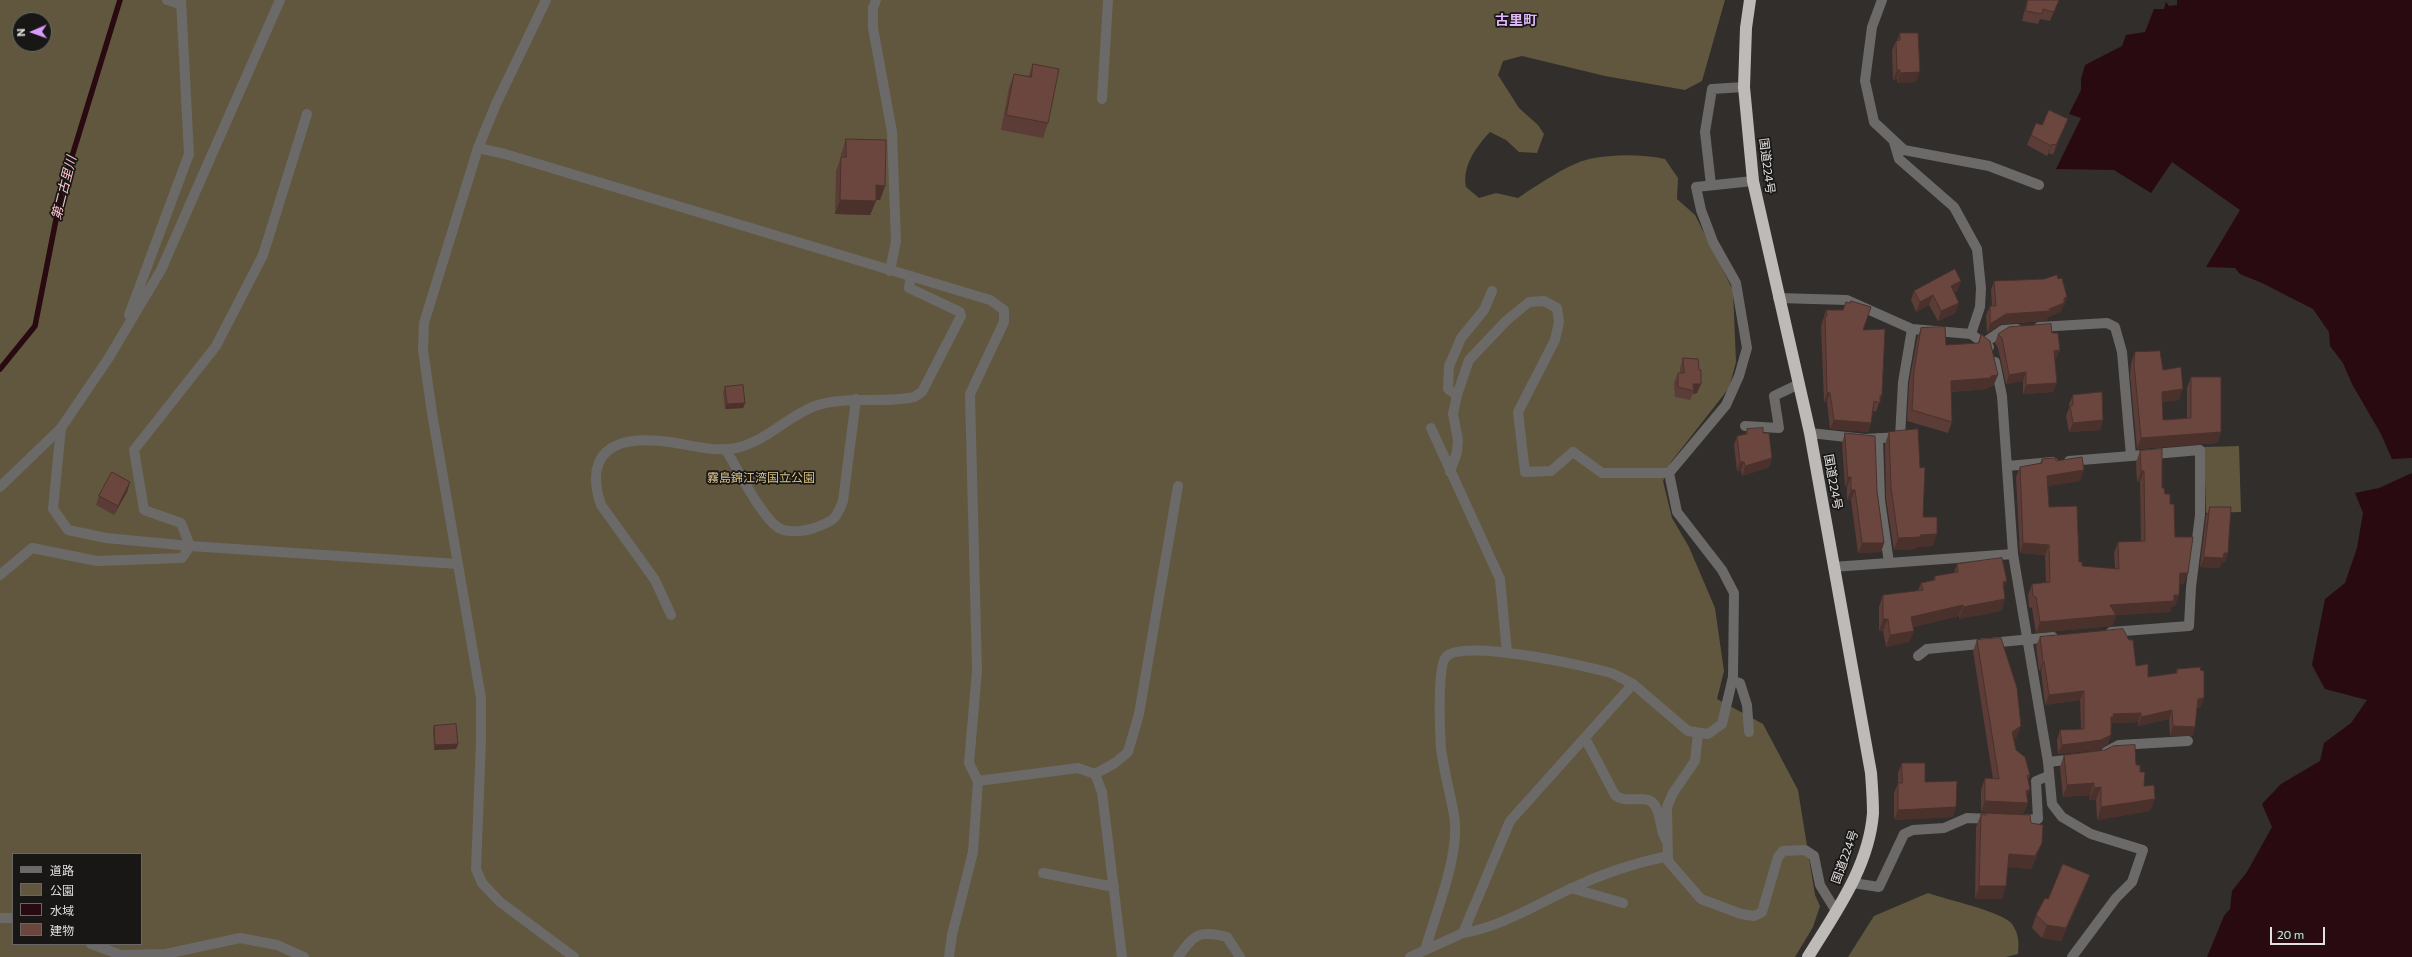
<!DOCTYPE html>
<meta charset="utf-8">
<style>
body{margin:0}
#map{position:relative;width:2412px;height:957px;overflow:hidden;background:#312e2c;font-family:Commissioner,"Noto Sans JP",sans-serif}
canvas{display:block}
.legend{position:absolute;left:12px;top:853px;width:130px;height:92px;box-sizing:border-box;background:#181716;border:1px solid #696766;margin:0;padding:5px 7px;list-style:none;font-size:12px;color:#e2e0df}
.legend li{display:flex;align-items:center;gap:8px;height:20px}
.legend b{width:20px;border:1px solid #696766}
.north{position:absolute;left:12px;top:12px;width:40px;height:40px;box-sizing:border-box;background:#181716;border:1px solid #696766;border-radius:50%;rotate:268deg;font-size:11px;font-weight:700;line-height:16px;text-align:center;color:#e2e0df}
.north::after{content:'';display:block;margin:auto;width:14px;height:18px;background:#d79bf9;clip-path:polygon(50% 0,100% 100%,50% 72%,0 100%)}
.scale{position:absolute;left:2270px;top:927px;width:55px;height:18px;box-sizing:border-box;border:2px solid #e2e0df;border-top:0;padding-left:5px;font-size:12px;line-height:14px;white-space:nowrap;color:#e2e0df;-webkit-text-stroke:3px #181716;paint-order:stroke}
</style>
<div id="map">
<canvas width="2412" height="957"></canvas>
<ul class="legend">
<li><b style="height:5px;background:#6b6a68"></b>道路</li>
<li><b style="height:11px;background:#61573e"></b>公園</li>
<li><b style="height:11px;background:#290a10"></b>水域</li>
<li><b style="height:11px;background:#6a463f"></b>建物</li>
</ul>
<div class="north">N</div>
<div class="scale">20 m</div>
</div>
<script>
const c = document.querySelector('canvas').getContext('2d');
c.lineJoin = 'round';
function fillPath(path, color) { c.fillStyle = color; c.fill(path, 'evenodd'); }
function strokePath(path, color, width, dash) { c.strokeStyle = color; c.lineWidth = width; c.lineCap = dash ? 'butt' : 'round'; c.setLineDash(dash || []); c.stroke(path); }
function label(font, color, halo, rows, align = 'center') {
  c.font = font + ' Commissioner,"Noto Sans JP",sans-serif'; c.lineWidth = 3.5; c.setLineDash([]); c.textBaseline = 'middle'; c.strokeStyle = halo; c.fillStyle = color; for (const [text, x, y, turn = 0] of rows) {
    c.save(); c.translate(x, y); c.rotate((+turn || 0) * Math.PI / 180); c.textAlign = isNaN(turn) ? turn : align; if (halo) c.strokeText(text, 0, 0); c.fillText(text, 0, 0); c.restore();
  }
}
fillPath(new Path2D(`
 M0 0H1725L1702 81 1685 90 1605 76 1522 56 1503 61 1498 75 1519 108 1538 125 1544 134 1537 153 1519 152 1506 140 1490 132C1476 147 1462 166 1466 187L1479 198 1496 193 1518 198C1536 186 1568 164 1589 159 1614 154 1641 154 1665 159L1678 178 1677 199 1695 215 1733 290 1736 362 1729 388 1671 462 1663 481 1672 518 1689 547 1715 608 1724 671 1717 699 1763 724 1798 790 1815 895 1820 906 1813 927 1795 957H0ZM20 20H44V44H20ZM13 854H141V944H13Z
 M2239 446 2241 512 2206 513 2204 447Z
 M1928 893C1944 899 2004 912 2012 924 2019 934 2019 942 2018 954L2006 957H1848L1874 916Z`), '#61573e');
fillPath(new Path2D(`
 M2177 0H2412V458L2392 459 2381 434 2352 384 2343 363 2330 346 2329 332 2313 309 2262 283 2240 274 2235 268 2206 267 2240 210 2172 162 2151 193 2114 170 2056 169 2081 118 2069 114 2081 90V79L2085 65 2122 46 2126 35 2145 32 2154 9H2164L2166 2 2169 6 2177 5Z
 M2412 473V957H2207L2224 916 2230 909 2232 891 2247 872 2272 827 2262 804 2281 784 2320 761 2324 743 2351 723 2367 700 2325 689 2312 665 2325 599 2345 583 2357 548 2363 513 2355 493 2379 488Z`), '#290a10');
strokePath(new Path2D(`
 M0 369 35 326 62 189 120 0`), '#290a10', 5.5);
strokePath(new Path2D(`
 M167 0 180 4
 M546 0 496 104 478 148 424 323 423 350 432 413 481 698V741L476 869 482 883 500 902 574 957
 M876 0 873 8V28L892 132 896 241 890 271
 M1882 0 1872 27 1865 81 1874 122 1904 150 1989 166 2039 185
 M1102 99 1108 0
 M1894 142 1899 159 1954 207 1977 249 1981 288 1980 307 1971 334
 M478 148 505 154 990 300 1004 310V322L970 394 977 671 969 763 978 781 973 852 952 935 949 957
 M1711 185 1705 132 1712 89 1744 87
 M1778 298 1847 300 1912 329 1971 334 1989 347
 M129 315 189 154 181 0
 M2039 327 2107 323 2115 327 2122 352 2131 456 2069 461
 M1984 343 2003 330 2017 329
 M1995 362 2002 396 2013 554 2048 762 2052 804 2062 817 2091 834 2143 850 2132 882 2116 898 2072 957
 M1457 395 1448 389 1449 366 1457 348 1461 338 1484 310 1492 291
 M1745 426 1779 428 1774 396 1799 384
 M61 428 53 509 68 530 106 538 190 546 458 564
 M1431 428 1500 579 1507 652
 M1810 433 1865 439 1900 437 1903 382 1912 329
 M1878 438 1880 500 1889 563
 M726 450C737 468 764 522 781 529 789 533 806 531 814 528 833 521 836 520 843 501L856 399
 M2007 466 2053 462
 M1450 472 1457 452 1458 440 1453 414 1457 395 1469 360 1507 320 1529 302 1544 301 1557 308 1559 322 1555 340 1518 412 1525 472 1551 471 1573 452 1602 473H1669
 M0 487 61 428 108 359 161 270 280 0
 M1833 567 2013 554
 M0 575 32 548 97 561 182 558 190 546 181 523 144 510 134 450 216 346 263 255 307 114
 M671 615 655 580 601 505C584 454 612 436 661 441 685 443 712 453 736 448 767 441 786 417 815 406 847 395 882 404 914 397L922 392 961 316 960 312 909 288 911 276
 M2111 632 2189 626 2191 587 2200 515V450L2131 456
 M1918 656 1927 649 2053 637
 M1732 681 1740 683 1747 705 1749 732
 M1698 733 1695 761 1673 793 1667 807 1668 861 1701 899 1741 914 1754 916 1762 912 1778 857 1783 851 1805 850 1814 856 1820 885 1836 911
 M1585 738 1615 795C1626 805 1645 793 1654 804 1662 814 1659 829 1666 840
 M2106 752 2119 745 2188 741
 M2048 762 2075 759
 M1095 774 1115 763 1128 752 1139 714 1178 486
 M978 781 1078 768 1095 774 1102 792 1122 957
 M2019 820 2038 819 2036 781 2048 776
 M1043 873 1114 887
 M1853 883 1879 887 1904 834 1913 830 1944 828 1967 818 1993 819
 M1571 888 1623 903
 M0 918H13
 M1463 933C1501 927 1535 905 1570 889 1601 874 1634 863 1668 856
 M91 944 121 955 166 954 240 938 277 945 304 957
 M1425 950C1436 912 1461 852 1454 815 1450 793 1444 771 1441 749 1440 734 1437 666 1446 657 1462 638 1586 666 1611 673 1619 676 1626 681 1633 684
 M1178 957C1195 934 1198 930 1227 937L1240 957
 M1410 957 1463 933 1510 821 1633 684 1688 731 1708 734 1722 724 1733 677 1734 593 1722 570 1677 512 1669 473 1726 405 1739 376 1747 348 1736 283 1713 242 1701 210 1696 187 1753 181`), '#6b6a68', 10);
strokePath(new Path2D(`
 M1750 0 1746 28 1744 87 1753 181 1810 433 1871 773C1872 786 1873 800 1873 813 1869 867 1835 913 1808 957`), '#bdbab7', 12);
fillPath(new Path2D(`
 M2027 0H2059L2050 21 2040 19 2038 24 2022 21Z
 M1900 33 1916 82 1897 83V79L1893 80 1892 50 1896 41H1897Z
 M1033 64 1048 123 1043 138 1001 130 1009 88 1014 74 1028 77Z
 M2042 125 2064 128 2053 155 2049 153 2047 156 2027 145 2031 135Z
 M846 139 885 186 880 200H876L870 215 835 214 836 171 841 157V154Z
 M2058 279 2067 297 2064 306 2062 307 2061 312 2048 317 2046 321 2002 324 1987 333 1986 315 1990 306H1992L1991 290 1994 281Z
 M1961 281 1957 291 1954 293 1959 303 1955 313 1938 321 1929 305 1916 312 1911 300 1914 291Z
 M1826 310 1863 330 1882 395 1876 412 1873 411 1871 423 1868 432 1830 429 1827 402H1824L1821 326Z
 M1921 328 1946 345 1978 343 1981 334 1998 375 1993 386 1988 387 1987 389 1951 392 1952 422 1948 433 1907 421 1909 383 1917 339Z
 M2052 333 2060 350 2056 359 2054 360 2053 392 2023 394V381L2006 384 1998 348 1995 343 1998 334Z
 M2135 352 2163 370 2179 400 2162 402 2163 420 2187 418V388L2191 377 2221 432 2217 443 2137 449 2130 375 2131 363Z
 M1683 358 1697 393 1693 394 1690 400 1675 397 1674 383 1678 373H1680V368Z
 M725 387 745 403 743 408 725 409 723 392Z
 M2073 395 2103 420 2100 430 2069 432 2066 416 2069 408V404Z
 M1747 429 1763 433 1772 458 1769 467 1742 476 1741 471H1737L1734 445 1737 436 1745 434Z
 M1889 432 1920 468 1923 517 1933 546 1916 547V549L1894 550 1886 499 1885 444Z
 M1845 433 1877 491 1884 543 1881 552 1858 553 1851 500H1847V487H1845L1842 443Z
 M2140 451 2162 488 2170 504 2175 537 2184 584H2179V595L2175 606H2172L2170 612 2116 615 2112 626 2036 633 2032 608 2029 607 2028 595 2032 584 2046 583 2045 555 2020 553 2016 477 2020 467 2040 463 2042 459 2056 461 2080 481 2048 486 2049 507 2079 562 2082 566 2115 569 2114 553 2118 542H2141L2140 482H2137L2136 462Z
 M130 482 127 492 114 515 96 505 99 496Z
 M2210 507 2228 553 2225 562 2221 563 2220 568 2200 567 2206 516Z
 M1957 564 2004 589 2005 599 2001 611 1959 619V616L1913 627 1914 631 1909 642 1886 647 1883 631H1879V607L1883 595 1918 591 1921 583 1933 580 1935 576 1954 573Z
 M2040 637 2136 666 2148 677 2176 673 2177 669 2200 670 2201 707 2197 708 2195 727 2192 736H2170L2169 719 2138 726V722L2112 723 2108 744 2098 750 2058 754 2057 740 2060 730 2081 729 2080 700 2045 705 2041 671H2039L2036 646Z
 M1977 640 2017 737 2014 739 2016 750 2030 775 2028 779 2027 799 2028 803 2023 814 1981 812V790L1985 778 1993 779 1973 651Z
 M434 726 458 744 456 749 434 750 433 730Z
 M2064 755 2136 765 2140 772 2150 811 2097 820 2096 800H2089L2090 795 2063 797 2060 767Z
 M1902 763 1925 782 1953 817 1894 820V793L1898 783V773Z
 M1986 813 2031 823 2037 856 2031 869 2008 867 2002 899H1975L1976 827 1981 814 1985 815Z
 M2085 888 2061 941 2042 938 2032 928 2036 915 2048 899Z`), '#5b3c36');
fillPath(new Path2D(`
 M1897 70H1900L1897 79 1893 80Z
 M1920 72 1916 82 1897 83 1900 73Z
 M2068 119 2064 128 2053 155 2056 145Z
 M2052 144 2049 153 2047 156 2051 146Z
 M876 185 885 186 880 200H871Z
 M840 200 876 201 870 215 835 214Z
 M1961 281 1957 291 1947 296 1951 286Z
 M1933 295 1929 305 1916 312 1920 302Z
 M2067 297 2064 306 2062 307 2061 312 2048 317 2046 321 2002 324 1987 333 1990 324 2006 314 2049 309 2064 298Z
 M1959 303 1955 313 1938 321 1941 311Z
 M2060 350 2056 359 2050 360 2054 351Z
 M2026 372 2023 381 2006 384 2009 375Z
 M1998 375 1993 386 1988 387 1987 389 1947 392 1951 381Z
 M2057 383 2053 392 2023 394 2026 385Z
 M1693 384H1701L1697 393 1693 394 1694 391Z
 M2183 389 2179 400 2158 403 2162 392Z
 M1827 392 1830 393 1827 402H1824Z
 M1882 395 1880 403V396Z
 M745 403 743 408 725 409 727 404Z
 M1834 420 1871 423 1868 432 1830 429Z
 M2103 420 2100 430 2069 432 2073 423Z
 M2221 432 2217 443 2137 449 2141 438Z
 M1772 458 1769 467 1742 476 1745 466Z
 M1740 462H1744L1741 471H1737Z
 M2084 470 2080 481 2043 487 2047 476Z
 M2141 471H2144L2140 482H2137Z
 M1848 477H1851L1847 487H1845Z
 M130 482 127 492 114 515 118 506Z
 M1851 490H1855L1851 500H1847Z
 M1937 534 1933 546 1916 547V549L1894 550 1898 538 1920 535Z
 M1862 543H1884L1881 552 1858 553Z
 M2023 543 2049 545 2045 555 2020 553Z
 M2224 553H2228L2225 562 2221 563 2220 568 2200 567 2204 557Z
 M2180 573H2188L2184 584H2176Z
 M2007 581 2002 592 2003 582Z
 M2174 595H2179L2175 606H2172L2170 612 2106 616 2110 605Z
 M2005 599 2001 611 1959 619 1963 607Z
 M1963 605 1959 616 1907 629 1911 617Z
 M2116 615 2112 626 2036 633 2040 622Z
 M1883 619H1888L1883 631H1879Z
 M1914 631 1909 642 1886 647 1890 635Z
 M2044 661 2041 671H2039L2043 662Z
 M2084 691 2080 700 2045 705 2049 695Z
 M2204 698 2201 707 2194 708 2198 699Z
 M2172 710 2169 719 2138 726 2141 717Z
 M2141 713 2138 722 2112 723 2110 727 2111 717 2113 714Z
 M2021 726 2017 737 2008 743 2012 732Z
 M2173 726 2195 727 2192 736H2170Z
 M2111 735 2108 744 2098 750 2058 754 2062 745Z
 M458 744 456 749 434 750 435 745Z
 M2094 783 2090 795 2063 797 2067 785Z
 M2101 787 2096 800H2089L2094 788Z
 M2030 789 2026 801V791Z
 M2155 799 2150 811 2097 820 2101 807Z
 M1985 801 2028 803 2023 814 1981 812Z
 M1956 807 1953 817 1894 820 1898 810Z
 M2042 843 2037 856 2031 869 2004 867 2009 854Z
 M2090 875 2085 888 2061 941 2042 938 2047 925Z
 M1979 886H2006L2002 899H1975Z`), '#4a312c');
const building = new Path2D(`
 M2028 0H2059L2054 12 2043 9 2042 14 2026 11Z
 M1900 33H1918L1920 72 1900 73V70H1897L1896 41 1900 40Z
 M1033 64 1059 69 1048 123 1006 115 1014 74 1031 77Z
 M2049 110 2068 119 2056 145 2052 144 2051 146 2031 135 2036 123 2042 125Z
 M846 139 886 140 885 186 876 185V201L840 200 841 157H846Z
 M1955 269 1961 281 1951 286 1959 303 1941 311 1933 295 1920 302 1914 291Z
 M2057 275 2058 279 2062 278 2067 297 2064 298V303L2049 309 2050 311 2006 314 1990 324V306H1996L1994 281 2044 279Z
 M1851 301 1871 307 1863 330 1885 329 1882 395 1880 396V403L1874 401 1871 423 1834 420 1830 393 1827 392 1825 317 1827 316 1826 310H1843L1846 302 1850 303Z
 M2051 324 2052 333H2058L2060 350 2054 351 2057 383 2026 385V372L2009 375 2002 338 1998 334 2009 327Z
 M1945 327 1946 345 1979 343 1981 334 1990 341 1998 375 1991 376V378L1951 381 1952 422 1912 410 1914 371 1921 328Z
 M2160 351 2163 370 2181 367 2183 389 2162 392 2163 420 2191 418V377H2221V432L2141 438 2134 364 2135 352Z
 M1683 358 1698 359 1699 370H1701V384H1693L1694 391 1678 387V373H1684Z
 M743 385 745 403 727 404 725 387Z
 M2102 392 2103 420 2073 423 2070 406 2073 405V395Z
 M1763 428V433H1769L1772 458 1745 466 1744 462H1740L1737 436 1747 434V429Z
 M1918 429 1920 468 1925 467 1923 517H1937V534L1920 535V537L1898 538 1891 487 1889 432Z
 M1845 433 1875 436 1877 491 1884 543H1862L1855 490H1851V477H1848Z
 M2162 449V488H2164L2165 494H2170V504H2174L2175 537H2193L2188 573H2180L2179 595H2174V601L2110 605 2116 615 2040 622 2036 597 2033 596 2032 584 2050 582 2049 545 2023 543 2020 467 2042 463V459L2056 458V461L2082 457 2084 470 2047 476 2049 507 2077 506 2079 562H2082V566L2119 569 2118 542 2145 541 2144 471H2141L2140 451Z
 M112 472 130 482 118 506 99 496Z
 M2210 507H2231L2228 553H2224L2223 558 2204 557Z
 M2002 558 2007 581 2003 582 2005 599 1963 607V605L1911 617 1914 631 1890 635 1888 619H1883V595L1923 590 1921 583 1935 580V576L1958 572 1957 564Z
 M2123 629 2129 640H2133L2136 666 2148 664V677L2177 673V669L2201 667 2200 670 2204 671V698L2198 699 2195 727 2173 726 2172 710 2141 717V713L2113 714 2114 717H2111V735L2101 740 2062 745 2060 730 2084 729V691L2049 695 2044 661 2043 662 2040 637Z
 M2001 638 2017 688 2021 726 2012 732 2016 750 2025 757 2030 775H2027L2030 789 2026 791 2028 803 1985 801V778L1999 779 1977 640Z
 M456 724 458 744 435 745 434 726Z
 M2135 745 2136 765H2140V772H2145L2144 786 2154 785 2155 799 2101 807V787L2094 788V783L2067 785 2064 755 2105 750 2113 746Z
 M1902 763H1925V782L1957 781 1956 807 1898 810V783H1902Z
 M1986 813 2030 815 2031 823 2043 825 2042 843 2035 856 2009 854 2006 886H1979L1981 814 1986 815Z
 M2063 864 2090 875 2066 928 2047 925 2036 915 2045 898 2048 899Z`);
fillPath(building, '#6a463f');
strokePath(building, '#4a312c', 1);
label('12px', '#e2e0df', '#181716', [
 ["国道224号",1767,166,83],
 ["国道224号",1833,482,80],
 ["国道224号",1845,857,-70]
]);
label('12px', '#d8c185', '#181716', [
 ["霧島錦江湾国立公園",761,478]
]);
label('italic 13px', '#fcc3ca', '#181716', [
 ["第二古里川",64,188,-76]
]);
label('bold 14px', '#dfb6f8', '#181716', [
 ["古里町",1516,20]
]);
</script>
